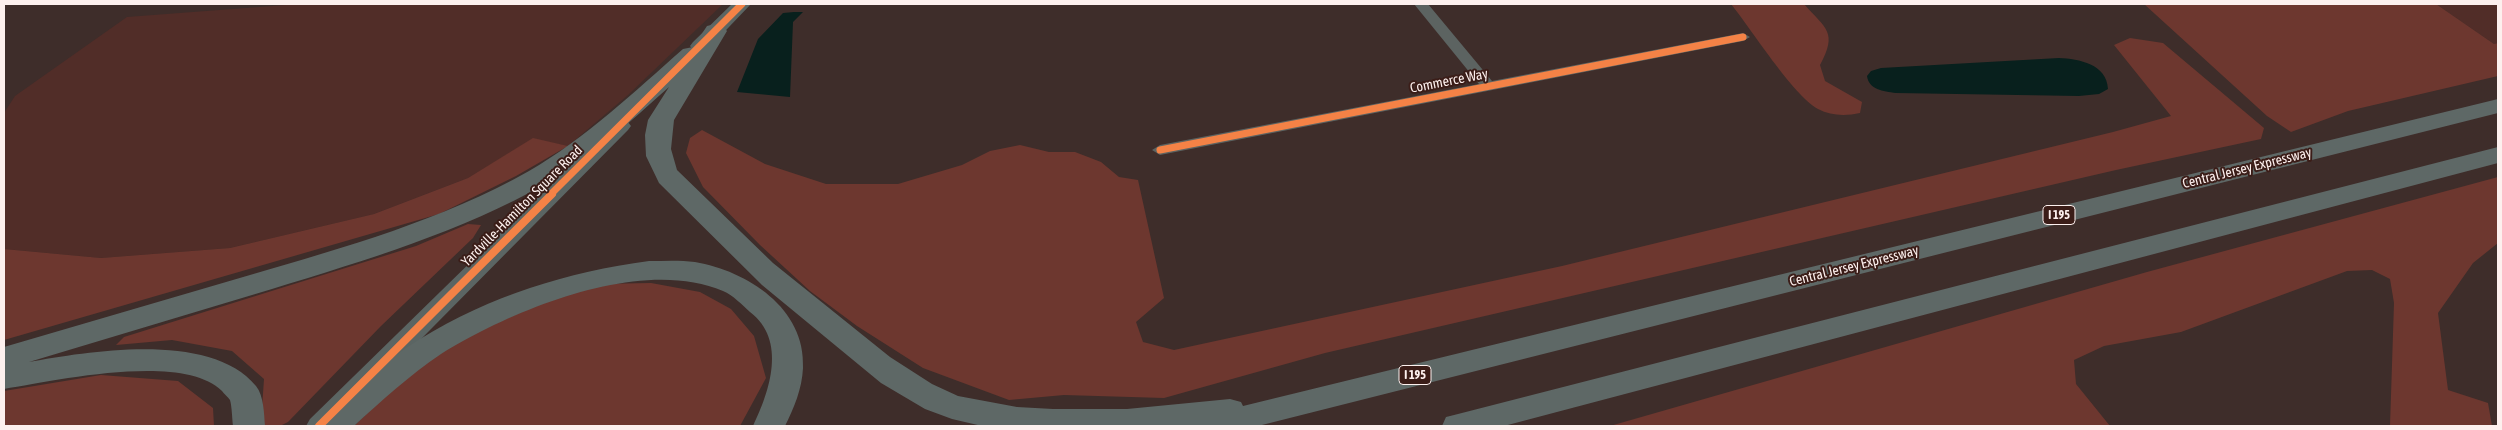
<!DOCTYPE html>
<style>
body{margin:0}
#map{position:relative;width:2502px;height:430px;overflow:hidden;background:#3e2d2a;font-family:"Asap Condensed",sans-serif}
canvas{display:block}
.frame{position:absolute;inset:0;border:5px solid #fdf0ee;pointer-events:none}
</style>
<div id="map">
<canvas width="2502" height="430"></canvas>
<div class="frame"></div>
</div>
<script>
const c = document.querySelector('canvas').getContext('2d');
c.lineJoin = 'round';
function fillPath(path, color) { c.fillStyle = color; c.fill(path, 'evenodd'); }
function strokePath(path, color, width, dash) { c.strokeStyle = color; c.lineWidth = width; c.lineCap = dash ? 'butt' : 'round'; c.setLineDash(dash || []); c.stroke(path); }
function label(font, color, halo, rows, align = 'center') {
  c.font = font + ' "Asap Condensed",sans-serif'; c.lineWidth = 4; c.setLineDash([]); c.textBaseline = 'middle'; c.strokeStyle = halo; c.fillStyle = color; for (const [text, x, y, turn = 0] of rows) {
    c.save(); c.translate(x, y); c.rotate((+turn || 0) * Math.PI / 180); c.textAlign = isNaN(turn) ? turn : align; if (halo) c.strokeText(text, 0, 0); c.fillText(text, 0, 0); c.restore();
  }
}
fillPath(new Path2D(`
 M299 4H723L628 95 568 146 533 139 468 178 374 214 230 248 101 258 4 249V113L15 96 127 17Z
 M2436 4H2498V43L2494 44Z`), '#512d28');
fillPath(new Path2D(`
 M1731 4H1804C1826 29 1838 32 1820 65L1825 81 1862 102 1860 113C1846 116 1831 116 1818 109 1793 95 1751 29 1731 4Z
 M2144 4H2436L2494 44 2498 43V76L2348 111 2291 132 2267 116Z
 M2130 38 2163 43 2264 128 2261 139 2116 170 1325 353 1164 398 1064 395 1009 400 923 368 857 326 810 291 760 245 703 187 686 153 690 138 702 130 765 164 826 184H898L962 165 990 151 1020 145 1049 152H1075L1101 162 1119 177 1138 180 1164 298 1136 322 1143 342 1174 350 1562 266 2113 132 2171 116 2114 45Z
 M533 138 568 146 516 176 439 214 4 340V249L101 258 230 248 374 214 468 178Z
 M2498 177V243L2473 263 2438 313 2448 390 2488 403 2492 426H2390L2394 303 2390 279 2372 270 2347 271 2181 332 2104 346 2074 360 2076 384 2110 426H1610L2147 272Z
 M468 224 481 225 473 238 381 326 288 422 280 426H265L261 423 264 379 232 351 172 340 116 345 124 337 416 246Z
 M651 283 700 292 731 309 754 336 766 378 740 426H354L406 375 468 336 538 304 598 284Z
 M101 375 178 381 213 408 214 426H4V391Z`), '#6d372f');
fillPath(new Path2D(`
 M794 12H803L793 22 790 97 737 92 758 39 783 13Z
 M2059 58C2079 59 2107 64 2108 89L2099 94 2079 96 1896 93C1883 91 1869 90 1867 76L1871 71 1881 68Z`), '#08201d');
fillPath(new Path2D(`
 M1414 4H1428L1492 81 1743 33 1750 37 1743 41 1160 155 1152 150 1160 145 1479 84Z`), '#5c6361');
fillPath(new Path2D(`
 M732 4H751L707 50H693L690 46 693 42Z
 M621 120 628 122 631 126 628 130 335 426H306L310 419 614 122Z`), '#5b6563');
fillPath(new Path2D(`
 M715 24 723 26 727 31 674 120 671 149 677 170 773 263 890 357 932 384 958 396 1017 407 1053 409H1127L1230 399 1241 402 1243 406 2498 99V113L1258 426H982L952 419 925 409 881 383 762 285 659 183 646 156 645 135 648 120 669 87C631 121 592 157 547 183 461 232 366 260 272 289 191 313 110 338 29 362 90 351 211 331 256 386 264 396 264 414 265 426H233C232 418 232 407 230 400 228 397 224 394 222 391 182 352 55 381 4 389V347C86 323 168 299 250 275 346 247 442 220 529 171 586 138 634 92 683 49L693 47 707 26Z
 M2498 147V163L1504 426H1442L1446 417 1458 414Z
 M649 261C664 261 680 260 695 262 747 271 806 308 803 368 802 389 794 408 785 426H753C770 391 787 340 750 312 742 305 733 295 723 291 641 256 512 310 441 354 410 375 381 401 354 426H317L321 417C353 390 384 361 420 339 490 296 567 272 649 261Z`), '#5e6866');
strokePath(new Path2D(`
 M1160 150 1743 37
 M550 195 742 4`), '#f48246', 7);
strokePath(new Path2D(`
 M319 426 552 194`), '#f48246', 8);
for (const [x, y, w] of [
 [2059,215,32],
 [1415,375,32]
]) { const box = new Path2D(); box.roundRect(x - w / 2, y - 9.5, w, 19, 4); c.fillStyle = '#3b1d18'; c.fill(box); strokePath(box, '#fdf0ee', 1); }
label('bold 12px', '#fdf0ee', null, [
 ["I 195",2059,215],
 ["I 195",1415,375]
]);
label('14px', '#fdf0ee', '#3b1d18', [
 ["Commerce Way",1449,81,-11],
 ["Central Jersey Expressway",2247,168,-14],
 ["Yardville-Hamilton Square Road",522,206,-45],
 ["Central Jersey Expressway",1854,266,-14]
]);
</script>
